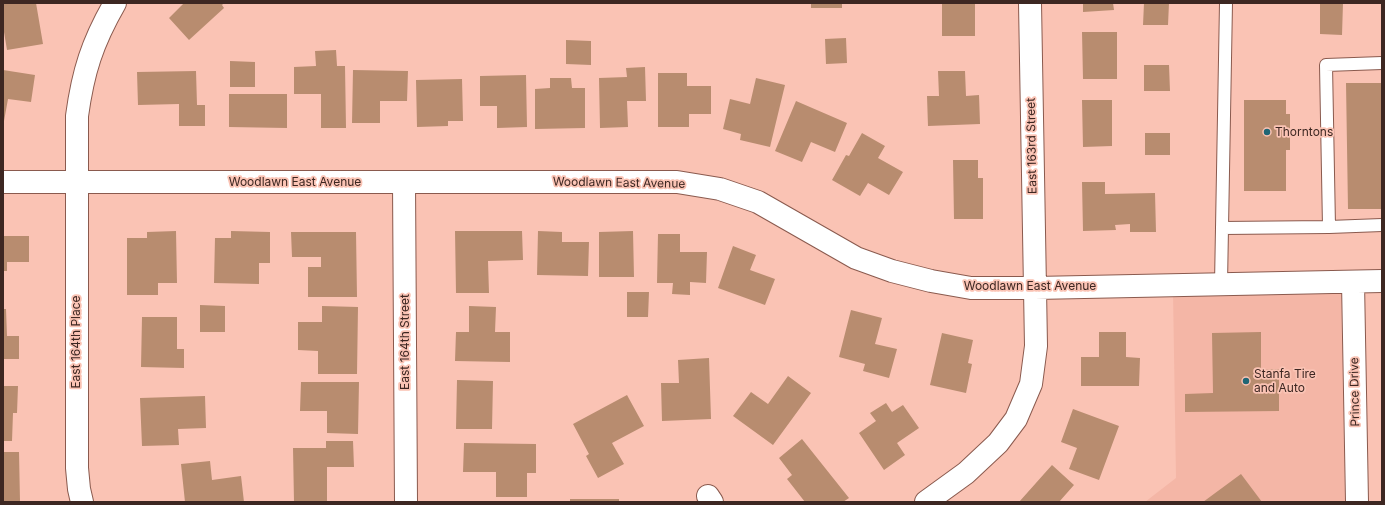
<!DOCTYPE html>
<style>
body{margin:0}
#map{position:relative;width:1385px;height:505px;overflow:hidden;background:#fac3b4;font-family:Inter,sans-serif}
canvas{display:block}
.frame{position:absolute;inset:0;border:4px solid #3d2722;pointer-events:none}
</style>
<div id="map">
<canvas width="1385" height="505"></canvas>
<div class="frame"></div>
</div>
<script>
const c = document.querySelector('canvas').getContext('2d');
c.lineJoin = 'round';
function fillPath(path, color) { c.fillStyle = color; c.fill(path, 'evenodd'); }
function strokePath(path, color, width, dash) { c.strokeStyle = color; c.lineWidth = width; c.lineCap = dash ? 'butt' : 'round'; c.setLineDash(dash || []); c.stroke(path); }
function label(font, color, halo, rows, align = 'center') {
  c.font = font + ' Inter,sans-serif'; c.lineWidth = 3.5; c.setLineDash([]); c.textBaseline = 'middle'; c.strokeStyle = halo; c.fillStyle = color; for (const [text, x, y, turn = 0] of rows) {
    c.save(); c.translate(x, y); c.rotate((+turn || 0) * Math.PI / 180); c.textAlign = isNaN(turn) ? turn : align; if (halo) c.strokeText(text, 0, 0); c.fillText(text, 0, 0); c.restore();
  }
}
fillPath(new Path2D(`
 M1341 290 1345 502H1145L1176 478 1173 291Z`), '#f4b6a6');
fillPath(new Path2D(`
 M3 3H36L43 44 7 50 3 26Z
 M184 3H224L222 5 224 8 189 40 169 18Z
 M811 3H842V8H811Z
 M942 3H975V36H942Z
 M1083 3H1113L1114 10 1083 12Z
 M1144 3H1169L1168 25H1143Z
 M1320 3H1343L1342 35 1320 34Z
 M1082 32H1117V79H1083Z
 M846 38 847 63 826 64 825 39Z
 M566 40 591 41V65L566 64Z
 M336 50 337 66H345L346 128H321V94H294V67L316 66 315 51Z
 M230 61 255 62V87H230Z
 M1144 65H1169L1170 91H1144Z
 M645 67 646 101H627L628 127 600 128 599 78 627 77 626 68Z
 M3 70 35 75 31 102 8 99 4 121Z
 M353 70 408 71 407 101H380V123H352Z
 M196 71 197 105H205V126H179V104L138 105 137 72Z
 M938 71H965L966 96 979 95 980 124 928 126 927 96H939Z
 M658 73H687V86H711V114H689V127H658Z
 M526 75 527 127 497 128V106H480V76Z
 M550 78H571L572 88H585V128L535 129V89L550 88Z
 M756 78 785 85 770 147 740 140 741 134 723 129 730 99 750 104Z
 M462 79 463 121H448V126L417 127 416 80Z
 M1346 83H1382V209H1348Z
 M229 94H287V128L229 127Z
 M1082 100H1112V146L1083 147Z
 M1244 100H1286V114H1290V150H1286V191H1244Z
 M796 101 847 123 835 152 811 142 802 162 775 151Z
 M862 133 885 146 878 158 903 172 889 195 868 183 860 196 832 180 846 155 849 156Z
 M1145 133H1170V155H1145Z
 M953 160H978V178H983V219H954Z
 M1082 182H1105V194L1155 193 1156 232H1130V224L1115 225 1116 230 1083 231Z
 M176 231 177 283H158V295H127V238H147V232Z
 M231 231 270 232V263H259V284L214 283 215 238H231Z
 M455 231H522L523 260 488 261 489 293H456Z
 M538 231 562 232V242H589L588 276 537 275Z
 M633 231 634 277H599V232Z
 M291 232H356L357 297H308V267H321V257H292Z
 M658 234H680V252H707L706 283 690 282V295L672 294 673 283H657Z
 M3 236H29V262H7V271H3Z
 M733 246 756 255 750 270 775 279 765 305 718 288Z
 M627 292H649L648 317H627Z
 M200 305 225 306V332H200Z
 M322 306 358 307 357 374H318V351L298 350V322H322Z
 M469 306 496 307 495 332H510V362L455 361 456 332H469Z
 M3 309H6L7 336H19V359H3Z
 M851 310 882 318 875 344 897 349 889 378 863 371 865 364 839 357Z
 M142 317H177V349H184V368L141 367Z
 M1099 332H1126V357L1140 358 1139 386H1081V357H1099Z
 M1261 332V370L1279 369V411L1185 412V394L1213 393 1212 333Z
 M942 333 973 340 968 363 972 364 966 393 930 385Z
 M709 358 711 419 662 421 661 383H679L678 360Z
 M788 376 811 393 773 445 733 416 751 392 768 404Z
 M457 380 493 381 492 429H456Z
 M301 382H359L358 434 327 433V411H300Z
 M3 386H18L17 413H13L12 441H3Z
 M627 395 644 426 612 443 624 464 598 478 586 456 589 454 573 424Z
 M205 396 206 428 178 429 179 445 142 446 140 398Z
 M886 403 892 412 903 405 919 428 897 443 905 455 884 470 859 433 876 421 870 413Z
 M1073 409 1119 426 1099 480 1069 469 1077 448 1061 442Z
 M802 439 849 498 843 502H805L787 479 792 475 779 458Z
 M326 441H353L354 467H327V502H294L293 448H326Z
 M464 443 536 444V473H527V497H496V472H463Z
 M3 452H19L20 501H3Z
 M210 461 212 480 241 476 244 502H185L181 464Z
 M1052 465 1074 485 1059 502H1019Z
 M1241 474 1262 502H1203Z
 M570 499H619V502H570Z`), '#b88c6f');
const lane = new Path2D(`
 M1382 63 1326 65 1329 227 1382 225
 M1222 228 1329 227
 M1221 284 1226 3`);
const street = new Path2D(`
 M3 182H677L720 189 758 202 856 258 892 271 931 281 971 288H1035L1382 281
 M404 182 406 502
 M1353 282 1357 502
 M708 496 712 502
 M82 502 79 489 77 468V116C83 72 92 43 115 3
 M926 502 966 473 998 443 1016 419 1031 384 1036 346 1030 3`);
strokePath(lane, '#8a5a4e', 14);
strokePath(street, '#8a5a4e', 24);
strokePath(lane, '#fff', 12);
strokePath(street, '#fff', 22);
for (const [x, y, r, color] of [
 [1267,132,4,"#1f6675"],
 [1246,381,4,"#1f6675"]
]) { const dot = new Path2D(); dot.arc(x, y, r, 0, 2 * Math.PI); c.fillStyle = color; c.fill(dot); strokePath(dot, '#fac3b4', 1.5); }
label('12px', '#3d2722', '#fac3b4', [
 ["Thorntons",1275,132],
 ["Stanfa Tire",1254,374],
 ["and Auto",1254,388]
], 'left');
label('12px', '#3d2722', '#fac3b4', [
 ["East 163rd Street",1032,146,-91],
 ["Woodlawn East Avenue",295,182],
 ["Woodlawn East Avenue",619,183,1],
 ["Woodlawn East Avenue",1030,286],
 ["East 164th Place",76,342,-90],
 ["East 164th Street",405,342,-90],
 ["Prince Drive",1355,392,-91]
]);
</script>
